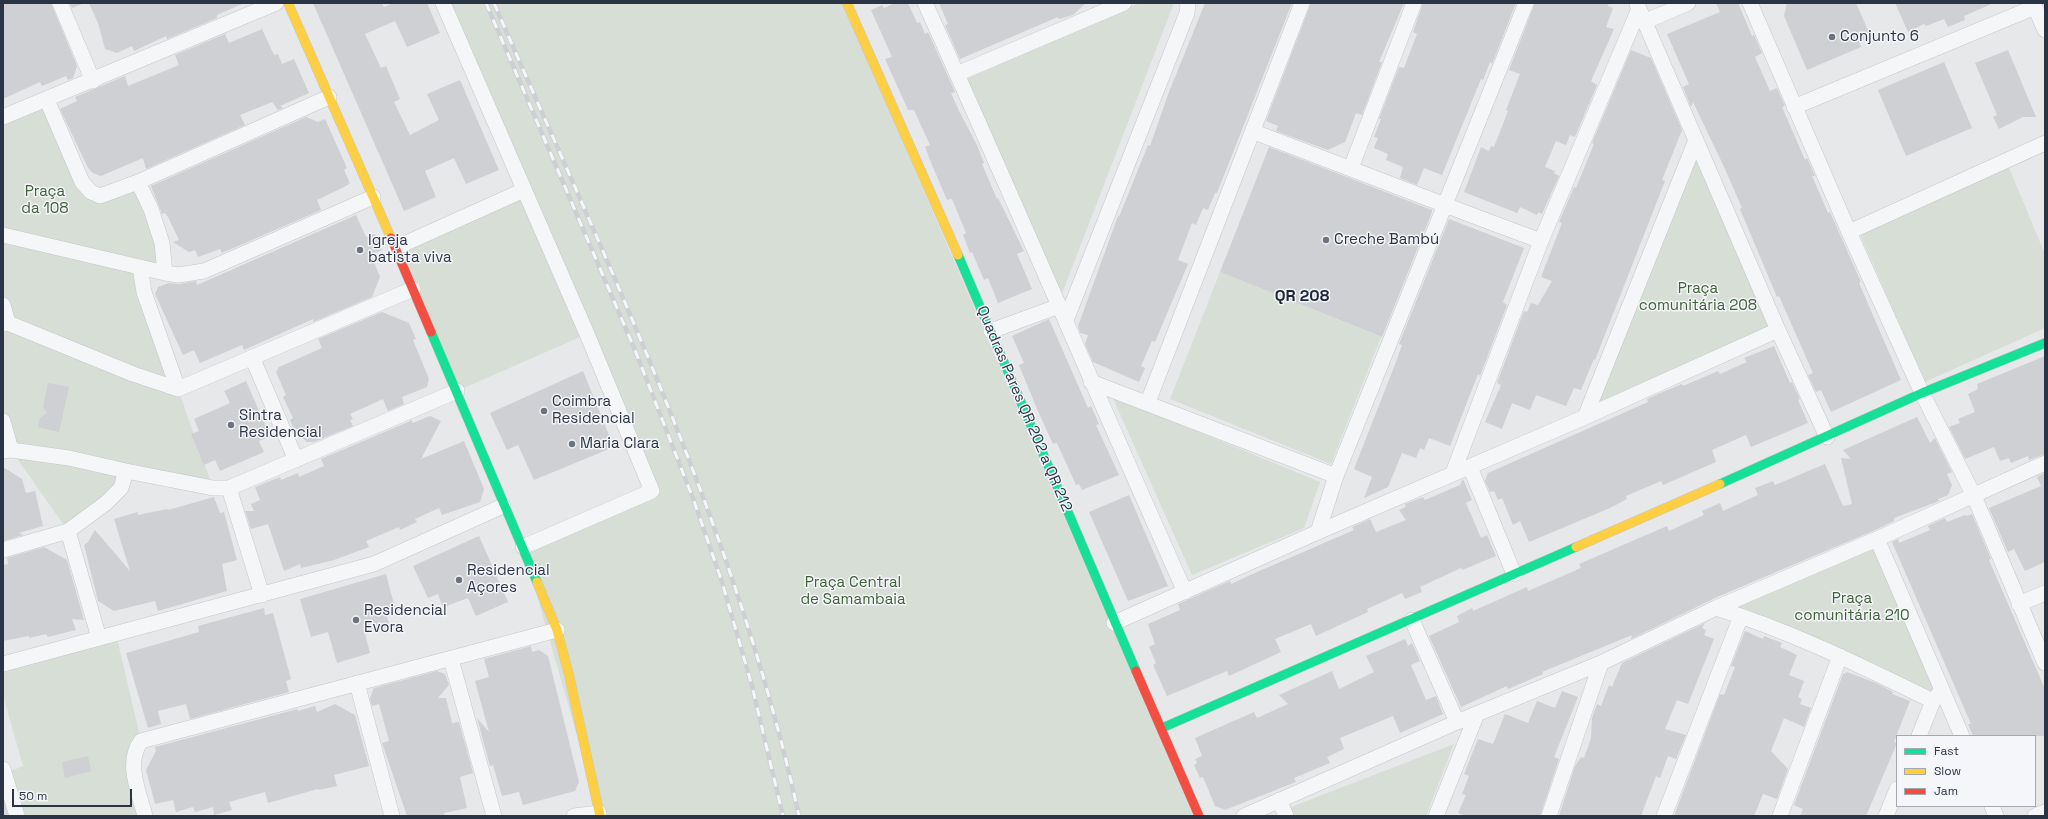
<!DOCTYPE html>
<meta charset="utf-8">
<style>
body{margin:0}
#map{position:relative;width:2048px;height:819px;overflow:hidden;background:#e6e8ea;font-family:"Space Grotesk",sans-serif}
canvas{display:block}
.frame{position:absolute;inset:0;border:4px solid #2b3445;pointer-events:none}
.legend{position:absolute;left:1896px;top:735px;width:140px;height:72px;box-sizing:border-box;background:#f4f6f9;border:1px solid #a4a8b1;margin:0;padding:5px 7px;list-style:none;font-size:12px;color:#2b3445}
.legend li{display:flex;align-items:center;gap:8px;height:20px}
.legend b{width:20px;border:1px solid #a4a8b1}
.scale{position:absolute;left:12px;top:789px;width:120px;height:18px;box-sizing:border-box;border:2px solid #2b3445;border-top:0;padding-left:5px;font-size:12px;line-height:14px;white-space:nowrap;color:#2b3445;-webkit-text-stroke:3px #f4f6f9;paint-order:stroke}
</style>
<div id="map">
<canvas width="2048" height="819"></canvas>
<div class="frame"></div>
<ul class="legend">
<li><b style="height:5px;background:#16e098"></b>Fast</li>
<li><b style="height:5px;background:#ffcf43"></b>Slow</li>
<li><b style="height:5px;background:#f24e42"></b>Jam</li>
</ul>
<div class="scale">50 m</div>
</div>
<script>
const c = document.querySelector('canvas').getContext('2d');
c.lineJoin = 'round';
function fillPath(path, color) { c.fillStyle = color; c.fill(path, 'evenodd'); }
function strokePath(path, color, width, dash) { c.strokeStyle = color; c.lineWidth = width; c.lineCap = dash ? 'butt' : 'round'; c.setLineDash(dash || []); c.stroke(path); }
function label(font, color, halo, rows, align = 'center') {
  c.font = font + ' "Space Grotesk",sans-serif'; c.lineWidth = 3; c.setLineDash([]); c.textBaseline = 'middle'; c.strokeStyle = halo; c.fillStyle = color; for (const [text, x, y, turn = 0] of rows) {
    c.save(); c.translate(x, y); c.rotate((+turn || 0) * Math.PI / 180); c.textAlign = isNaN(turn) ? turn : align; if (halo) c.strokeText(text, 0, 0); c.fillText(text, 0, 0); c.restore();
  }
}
fillPath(new Path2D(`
 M3 769 17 816H3Z`), '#d4d7dd');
fillPath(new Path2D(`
 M443 3H843L1193 816H600L523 547 651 492 587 334 457 391 395 248 524 190Z
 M1140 3H1174L1061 296 964 80Z
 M47 100 85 187 100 196 138 182 165 273 140 267 178 389 213 488 126 471 121 488 68 531 11 450 3 421V117Z
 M1695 128 1781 330 1581 420Z
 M2007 163 2045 254V328L1925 382 1859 232Z
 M1220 272 1381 337 1331 464 1170 399Z
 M1112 396 1320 482 1304 528 1192 575Z
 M1878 544 1939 688 1935 695 1724 608Z
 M116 634 141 741 137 746 145 816H17L4 774 23 766 3 695V664Z
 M1454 744 1426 816H1290L1286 809Z`), '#d6ded6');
fillPath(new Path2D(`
 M3 3H51L77 66 73 78 68 80 66 76 42 86 40 82 3 99Z
 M70 3H82V4L72 8Z
 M89 3H244L217 15V18L167 39 166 36 134 51 132 46 117 53 105 49 98 23Z
 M313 3H382L384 7 393 3H427L440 33 407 47 395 21 365 34 381 68 386 66 400 99 394 102 410 135 439 120 427 94 460 80 499 170 466 184 454 158 425 171 436 197 404 211Z
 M895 3H908L917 23 920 22 925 34 928 32 955 92 951 93 959 111 977 145 984 163 982 164 997 199 998 198 1024 251 1017 254 1032 289 998 303 988 278 984 280 972 252 970 253 963 235 966 233 952 199 947 200 932 165 925 147 930 145 914 110H908L885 59 892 57 871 10 882 5 884 8Z
 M939 3H1086L1073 15 1059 19 1058 17 960 59 945 25 948 24Z
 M1205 3H1292L1217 193H1215L1208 210 1203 208 1196 225 1192 223 1178 260 1188 264 1155 342 1152 341 1141 366 1145 368 1139 382 1093 362 1085 344 1088 335 1080 333 1078 326 1118 216 1119 217 1148 145 1150 146 1169 92Z
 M1311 3H1404L1379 62H1382L1362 115 1356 113 1345 142 1328 150 1276 131 1278 126 1266 121Z
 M1423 3H1516L1492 64 1490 62 1483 80 1481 79 1442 175 1424 168 1417 185 1400 178 1403 167 1386 160 1388 154 1374 148 1378 138 1374 137 1381 119H1379L1399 67 1404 68 1417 34 1413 32Z
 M1535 3H1609L1608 6 1613 8 1606 27 1614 29 1591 81 1597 85 1575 137 1570 135 1566 145 1556 141 1545 167 1555 171 1554 173 1559 176 1542 214 1538 212 1537 215 1520 207 1517 213 1464 192 1481 147 1489 151 1491 146 1494 147 1508 111 1506 110 1520 74 1509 70Z
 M1716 3H1738L1752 36 1754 35 1762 53 1755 57 1770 91 1777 88 1785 106 1782 107 1805 160 1807 158 1815 176H1812L1828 213 1830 212 1853 264 1861 282 1859 283 1901 380 1831 412 1821 390 1816 392 1808 375 1813 373 1779 296 1777 297 1740 209 1742 208 1725 169 1693 102 1691 107 1683 87 1689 84 1667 34 1720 12Z
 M1787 3H1856L1871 37 1859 42 1861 47 1807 70 1784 16Z
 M1895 3H1994L1964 16 1965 20 1948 27 1944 19 1926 26 1924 24 1908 32Z
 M262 29 274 55 278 54 282 64 294 59 309 93 280 106 283 108 278 110 272 102 240 115 245 125 146 169 143 158 101 176 93 173 88 168 60 109 77 101 75 97 125 76 128 86 179 65 175 55 225 34 229 43Z
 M1631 50 1651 58 1682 130 1662 180 1665 181 1595 360 1594 359 1581 390 1574 388 1566 406 1536 395 1530 410 1512 403 1502 429 1485 422 1501 385 1497 383 1524 311 1527 312 1531 303 1538 305 1552 281 1541 277 1562 223 1559 222 1574 187 1576 188 1594 144 1592 143Z
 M2008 50 2036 117H2023L1999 129 1993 117 1997 115 1975 63Z
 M1944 62 1972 128 1906 156 1878 90Z
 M306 117 318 122 325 119 347 168 344 170 350 183 348 185 317 200 321 210 222 253 220 249 198 257 195 250 189 252 173 242 179 240 168 217 165 213 162 214 151 186Z
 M1269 147 1432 210V212L1382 337 1220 272Z
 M356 215 366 237 375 234 382 250 371 254 380 277 372 297 313 322V319L244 350 242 345 200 363 194 350 183 355 155 294 158 287 169 283 179 284 196 281 197 285Z
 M1449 219 1524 248 1503 302 1507 305 1480 376 1478 374 1450 446 1429 438 1424 450 1420 448 1416 458 1402 453 1388 487 1364 498 1372 477 1354 469 1396 362 1402 345 1399 344Z
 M382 312 409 323 416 339 413 340 429 379 427 387 402 397 404 404 388 411 383 399 350 414 353 419 350 420 353 426 314 442H307L295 432 290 420 293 418 283 397 286 395 276 372 279 367 322 348 318 339Z
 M1049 319 1088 408 1091 406 1099 424 1096 425 1119 475 1082 490 1079 484 1076 485 1057 443 1053 444 1037 409 1019 365 1024 363 1012 336Z
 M1774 346 1790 383 1792 382 1800 399 1798 400 1808 423 1751 447 1746 435 1712 450 1716 462 1663 485 1661 481 1626 496 1627 499 1610 508 1529 542 1520 521 1513 525 1502 498 1498 500 1494 491 1490 492 1485 481 1488 473 1648 402 1647 399 1665 391 1682 384 1683 386 1718 371 1720 374 1747 362 1744 358Z
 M2045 356V454L2029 460 2028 456 2011 463 2009 458 2000 461 1994 447 1965 459 1949 427 1960 423 1958 419 1975 412 1968 394 1978 389 1977 384Z
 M583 371 614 447 534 480 518 445 507 450 490 413Z
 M246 381 270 436 259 441 264 452 220 471 215 460 204 465 191 434 199 431 194 419 230 403 224 391Z
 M48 383 69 387 59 432 38 427 40 418 47 413 43 407Z
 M430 416 441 421 421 459 464 441 484 489 480 502 442 515 439 508 415 519 417 522 400 530 399 527 366 541 369 547 334 560 301 568 300 564 284 571 268 524 251 529 245 511H254L251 504 260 500 255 487 280 477 281 480 298 473 299 477 324 466 321 459 408 422 411 420 413 423Z
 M1917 417 1930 443 1935 438 1952 472 1947 474 1952 485 1948 495 1938 499 1939 501 1894 518V521L1873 531 1717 597 1631 639 1632 635 1542 672 1543 674 1508 689 1507 686 1461 707 1429 636 1459 622 1457 616 1472 608 1473 611 1527 587 1528 591 1581 568 1579 564 1667 526 1669 531 1704 515 1702 511 1720 503 1723 511 1758 495 1755 488 1773 481 1775 485 1825 464 1843 506 1852 504 1841 458 1851 459 1843 450Z
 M3 467 22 479 26 493 35 491 43 526 19 533 23 535 3 541Z
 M2045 473V562L2025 571 2014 549 2008 552 1989 508 2041 486 2037 477Z
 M1463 479 1472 500 1466 503 1481 538 1487 535 1496 556 1462 570 1461 568 1420 587 1422 592 1405 599 1402 593 1367 609 1368 612 1316 636 1311 624 1275 639 1281 652 1229 676 1227 671 1167 696 1153 665 1156 663 1149 647 1155 644 1148 624 1180 610 1178 604 1230 581 1231 584 1248 576 1354 530 1352 527 1370 519 1376 532 1406 520 1399 510 1406 507 1405 504 1423 497 1425 500 1460 485Z
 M1129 495 1168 586 1128 601 1089 512Z
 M214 497 220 513 224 512 237 560 222 564 227 591 158 611 155 601 114 611 98 601 84 545 88 542 95 530 130 571 114 519 138 512V515L167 509 168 510Z
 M1972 514 1991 559 1989 560 2045 689V736H1973L1968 724H1971L1892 542 1898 539 1899 543 1930 530 1928 526 1945 518 1947 522 1965 515 1966 516Z
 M479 536 508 602 476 616 468 598 449 605 444 610 438 594 428 598 413 566Z
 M44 547 67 560 84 620 72 619 76 630 48 637 46 634 29 638V636L3 641V565L8 564 7 558Z
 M386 574 395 608 385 611 390 626 365 634 370 653 337 663 328 632 311 637 300 599Z
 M264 608 265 615 273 613 291 679 286 681 289 692 190 719 186 704 158 711 161 724 148 728 126 653 199 632 198 626Z
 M1705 623 1702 628 1706 630 1704 635 1714 639 1688 704 1677 700 1665 729 1686 735 1676 759 1668 756 1660 778 1656 776 1641 816H1559L1575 766 1581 757 1584 758 1591 738 1592 718 1597 704 1601 706 1609 685 1612 687 1622 663Z
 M1745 631 1763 639 1764 636 1782 643 1780 647 1797 655 1789 675 1804 681 1798 697 1802 699 1800 704 1811 708 1804 727 1784 718 1771 751 1788 769 1777 799 1763 794 1754 816H1674L1720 694 1724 695 1735 667 1731 666Z
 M1405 639 1408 646 1412 643 1420 661 1411 665 1426 700 1436 696 1443 714 1400 733 1393 716 1340 738 1344 749 1327 757 1330 763 1294 778 1296 782 1225 810 1215 806 1203 777 1200 778 1194 765 1197 763 1195 759 1202 756 1195 738 1254 712 1257 718 1288 704 1279 695 1332 671 1339 689 1374 672 1366 656Z
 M531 646 532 652 539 650 548 656 579 782 575 791 523 805 519 792 502 796 493 765 490 766 477 718 489 732 475 681 489 677 484 659Z
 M437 671 445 674 449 685 438 698H446L452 723 459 722 473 773 460 777 467 808 444 813 445 816H407L382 743 389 741 379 704 372 706 370 698 374 688Z
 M1847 672 1876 683 1893 692 1892 694 1910 701 1894 742 1897 743 1866 816H1800L1803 809 1794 805 1843 674Z
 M1562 691 1578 697 1554 757 1559 759 1540 816H1466L1458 813 1466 795 1462 794 1469 776 1464 774 1478 739 1493 744 1505 714 1528 723 1537 701 1555 708Z
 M335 704 355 715 369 766 334 775 337 786 319 790 318 789 268 803 265 792 229 802 232 810 214 815 213 807 195 812 193 807 176 812 173 800 155 804 146 770 156 751 155 747 294 710 297 709 298 711 315 706 317 712Z
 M88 756 91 771 65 778 62 762Z`), '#ced0d3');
const street = new Path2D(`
 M60 3 93 81
 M443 3 587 334 652 491 523 547
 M925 3C1014 199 1097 396 1185 592
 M1750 3 1849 232 1922 393 1974 496 2045 663
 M2033 3 2045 30
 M1637 4 1778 330 1827 437
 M1644 22 1688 3
 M957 74 1124 3
 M47 100 82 182 91 192 100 196 138 182 329 97
 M1794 107 2035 7
 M3 117 276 3
 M1254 132C1350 168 1445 206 1541 241
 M1351 168 1414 3
 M138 182 151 209 162 243 165 273
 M1849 232 2045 143
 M3 235 165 273 178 275 204 271 373 197
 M395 248 524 190
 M140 267 144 292 178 389
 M3 305 8 323
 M1066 320 1187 13 1188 3
 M3 324 8 323 133 374 178 389 413 289
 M991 331 1059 306
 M252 357 296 460
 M1091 382 1336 476
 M1148 402 1302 3
 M1585 417 1696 140
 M3 421 11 450
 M3 451 11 450 69 458 126 471 213 488H229L457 391
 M1470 467 1514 574
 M1453 473 1541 241 1639 9
 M229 488 262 595
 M68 531 99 638
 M1318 532 1336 476 1526 3
 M1877 539 1962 736
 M3 550 68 531 106 503 121 488 126 471
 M2019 604 2045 593
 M1716 608C1791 631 1863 667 1933 701L1942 690
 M1412 620 1457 722
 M1114 623 1318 532 1585 417 1778 330
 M451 659 494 816
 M3 664 374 564 503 506
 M357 683 392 816
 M1919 736 1933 701
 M3 769 17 816
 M1279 800 1286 816
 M1992 806 1996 816
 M145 816C139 792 125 763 141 741L557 630
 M574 816 599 813
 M1244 816 1457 722 1601 663 1716 608 1877 539 2045 463
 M1436 816 1476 716
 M1549 816 1601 663
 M1664 816 1741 616
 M1780 816 1840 656
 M1886 816 1897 789
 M2035 816 2045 812`);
const fast = new Path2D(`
 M958 255 1136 671
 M431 332 537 582
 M1720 484 1922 393 2045 343
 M1162 728 1576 547`);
const slow = new Path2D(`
 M288 3 391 238
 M847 3 958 255
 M1576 547 1720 484
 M537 582 557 630 569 675 600 816`);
const jam = new Path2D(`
 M391 238 431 332
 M1136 671 1199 816`);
strokePath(street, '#c4c6c8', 16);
strokePath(fast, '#c4c6c8', 10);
strokePath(slow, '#c4c6c8', 10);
strokePath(jam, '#c4c6c8', 10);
strokePath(street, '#f5f6f7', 15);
strokePath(fast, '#16e098', 9);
strokePath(slow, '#ffcf43', 9);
strokePath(jam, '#f24e42', 9);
const rail = new Path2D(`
 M486 3 635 350 694 501 722 582 752 686 783 816
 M494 3C609 268 737 532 799 816`);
strokePath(rail, '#cecfd2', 4.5);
strokePath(rail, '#f4f6f9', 3, [9]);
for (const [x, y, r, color] of [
 [1832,37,4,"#6c737f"],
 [1326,240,4,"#6c737f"],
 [360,250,4,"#6c737f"],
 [544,411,4,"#6c737f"],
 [231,425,4,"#6c737f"],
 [572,444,4,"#6c737f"],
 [459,580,4,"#6c737f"],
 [356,620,4,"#6c737f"]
]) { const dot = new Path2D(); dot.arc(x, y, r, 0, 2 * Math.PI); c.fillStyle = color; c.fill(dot); strokePath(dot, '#f4f6f9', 1.5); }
label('15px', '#2b3445', '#f4f6f9', [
 ["Conjunto 6",1840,37],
 ["Creche Bambú",1334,240],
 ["Igreja",368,241],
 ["batista viva",368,258],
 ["Coimbra",552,402],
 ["Residencial",552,419],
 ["Sintra",239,416],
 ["Residencial",239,433],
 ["Maria Clara",580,444],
 ["Residencial",467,571],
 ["Açores",467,588],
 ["Residencial",364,611],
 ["Evora",364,628]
], 'left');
label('15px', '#3f6138', '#f4f6f9', [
 ["Praça",45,192],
 ["da 108",45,209],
 ["Praça",1698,289],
 ["comunitária 208",1698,306],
 ["Praça Central",853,583],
 ["de Samambaia",853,600],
 ["Praça",1852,599],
 ["comunitária 210",1852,616]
]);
label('15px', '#2b3445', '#f4f6f9', [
 ["Quadras Pares QR 202 a QR 212",1024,409,67]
]);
label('bold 16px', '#1d2536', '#f4f6f9', [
 ["QR 208",1302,297]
]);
</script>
